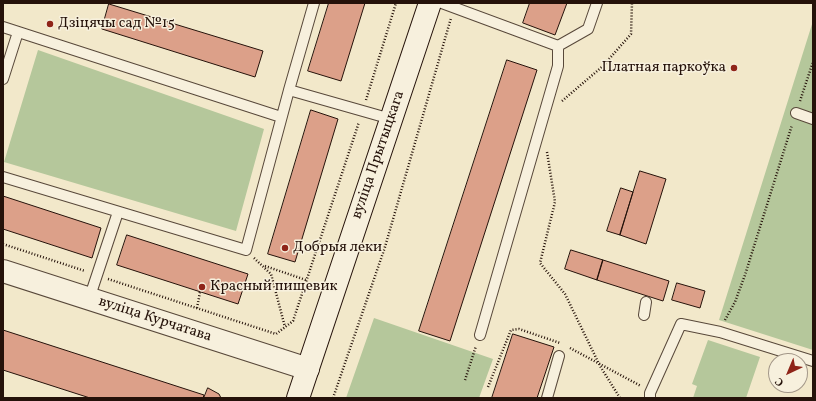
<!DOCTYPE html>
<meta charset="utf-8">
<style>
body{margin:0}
#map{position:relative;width:816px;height:401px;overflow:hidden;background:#f2e8ca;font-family:Vollkorn,serif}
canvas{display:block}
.frame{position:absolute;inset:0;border:4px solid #25120a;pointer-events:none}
.north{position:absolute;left:768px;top:353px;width:40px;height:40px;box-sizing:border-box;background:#f7f0dd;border:1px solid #a39789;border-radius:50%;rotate:224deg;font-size:11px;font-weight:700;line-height:16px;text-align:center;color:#25120a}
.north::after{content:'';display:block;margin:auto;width:14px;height:18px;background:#8f2418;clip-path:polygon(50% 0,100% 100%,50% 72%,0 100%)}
</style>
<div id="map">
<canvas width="816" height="401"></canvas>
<div class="frame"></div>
<div class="north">С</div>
</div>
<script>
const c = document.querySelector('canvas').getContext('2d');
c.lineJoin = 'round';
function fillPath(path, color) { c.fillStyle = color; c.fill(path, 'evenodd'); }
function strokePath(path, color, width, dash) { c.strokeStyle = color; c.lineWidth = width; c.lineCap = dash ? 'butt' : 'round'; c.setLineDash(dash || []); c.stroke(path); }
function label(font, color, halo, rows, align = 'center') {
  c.font = font + ' Vollkorn,serif'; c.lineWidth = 3; c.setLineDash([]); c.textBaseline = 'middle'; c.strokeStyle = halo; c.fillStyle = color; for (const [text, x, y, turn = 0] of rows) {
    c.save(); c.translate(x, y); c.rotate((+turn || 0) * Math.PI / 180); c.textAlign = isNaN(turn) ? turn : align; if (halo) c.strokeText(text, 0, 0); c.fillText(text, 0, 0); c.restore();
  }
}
fillPath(new Path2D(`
 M813 21V350L719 320Z
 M38 50 264 129 236 231 4 162Z
 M374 318 493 359 479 398H346Z
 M708 340 760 357 746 398H693L697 386 692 384Z`), '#b5c79b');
const building = new Path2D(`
 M329 3H365L341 81 308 71Z
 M530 3H567L555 35 523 23Z
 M109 4 263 51 255 77 102 29Z
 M507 60 537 70 450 341 419 331Z
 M311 110 338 119 295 262 268 254Z
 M640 171 666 179 646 244 620 235Z
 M621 188 633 192 620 235 607 231Z
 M3 196 101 228 92 258 3 229Z
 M127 235 248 274 238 304 117 265Z
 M571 250 603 260 597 280 565 269Z
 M603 260 669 281 663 301 597 280Z
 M677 283 705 291 700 308 672 300Z
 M3 330 204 395 203 398H90L3 370Z
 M513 334 554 347 537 398H492Z
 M208 388 219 394 221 398H204Z`);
fillPath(building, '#dca089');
strokePath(building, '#25120a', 1);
const service = new Path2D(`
 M314 3 289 90 391 119
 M442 3 558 46V66L480 335
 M3 27 281 117
 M558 46 588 29 597 3
 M3 79 18 32
 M796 113 813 119
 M3 177 246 250 289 90
 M89 299 118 212
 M644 315 646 302
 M547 398 559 356
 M650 398V393L681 324 720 332 813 361`);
const tertiary = new Path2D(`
 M3 271 308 369`);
const secondary = new Path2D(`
 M298 398 430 3`);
strokePath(service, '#58483a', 12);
strokePath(tertiary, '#58483a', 24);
strokePath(secondary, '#25120a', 24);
strokePath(new Path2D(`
 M366 100 396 3
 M562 101 603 66 631 34 632 3
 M800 101 813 62
 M547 152 555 202 540 263 565 294 600 366 620 398
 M3 244 85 271
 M254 258 271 274 285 327
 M265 266 306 280
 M108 279 276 334 293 321 359 122
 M197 308 200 292
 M725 320 735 302 745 275 792 125
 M570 348 641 386
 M465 380 476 346
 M488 387 511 330 519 329 560 343
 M333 398 385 247 451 18`), '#25120a', 2.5, [1, 2]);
strokePath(service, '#f7f0dd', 10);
strokePath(tertiary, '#f7f0dd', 22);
strokePath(secondary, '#f7f0dd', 22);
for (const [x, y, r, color] of [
 [50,24,4,"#8f2418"],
 [734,68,4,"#8f2418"],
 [285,248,4,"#8f2418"],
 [202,287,4,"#8f2418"]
]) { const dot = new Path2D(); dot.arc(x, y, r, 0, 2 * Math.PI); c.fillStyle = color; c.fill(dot); strokePath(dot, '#f7f0dd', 1.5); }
label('15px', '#25120a', '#f7f0dd', [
 ["Дзіцячы сад №15",58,24],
 ["Платная паркоўка",726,68,"right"],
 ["Добрыя леки",293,248],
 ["Красный пищевик",210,287]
], 'left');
label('15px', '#25120a', '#f7f0dd', [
 ["вуліца Прытыцкага",379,155,-71],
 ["вуліца Курчатава",155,320,18]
]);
</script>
